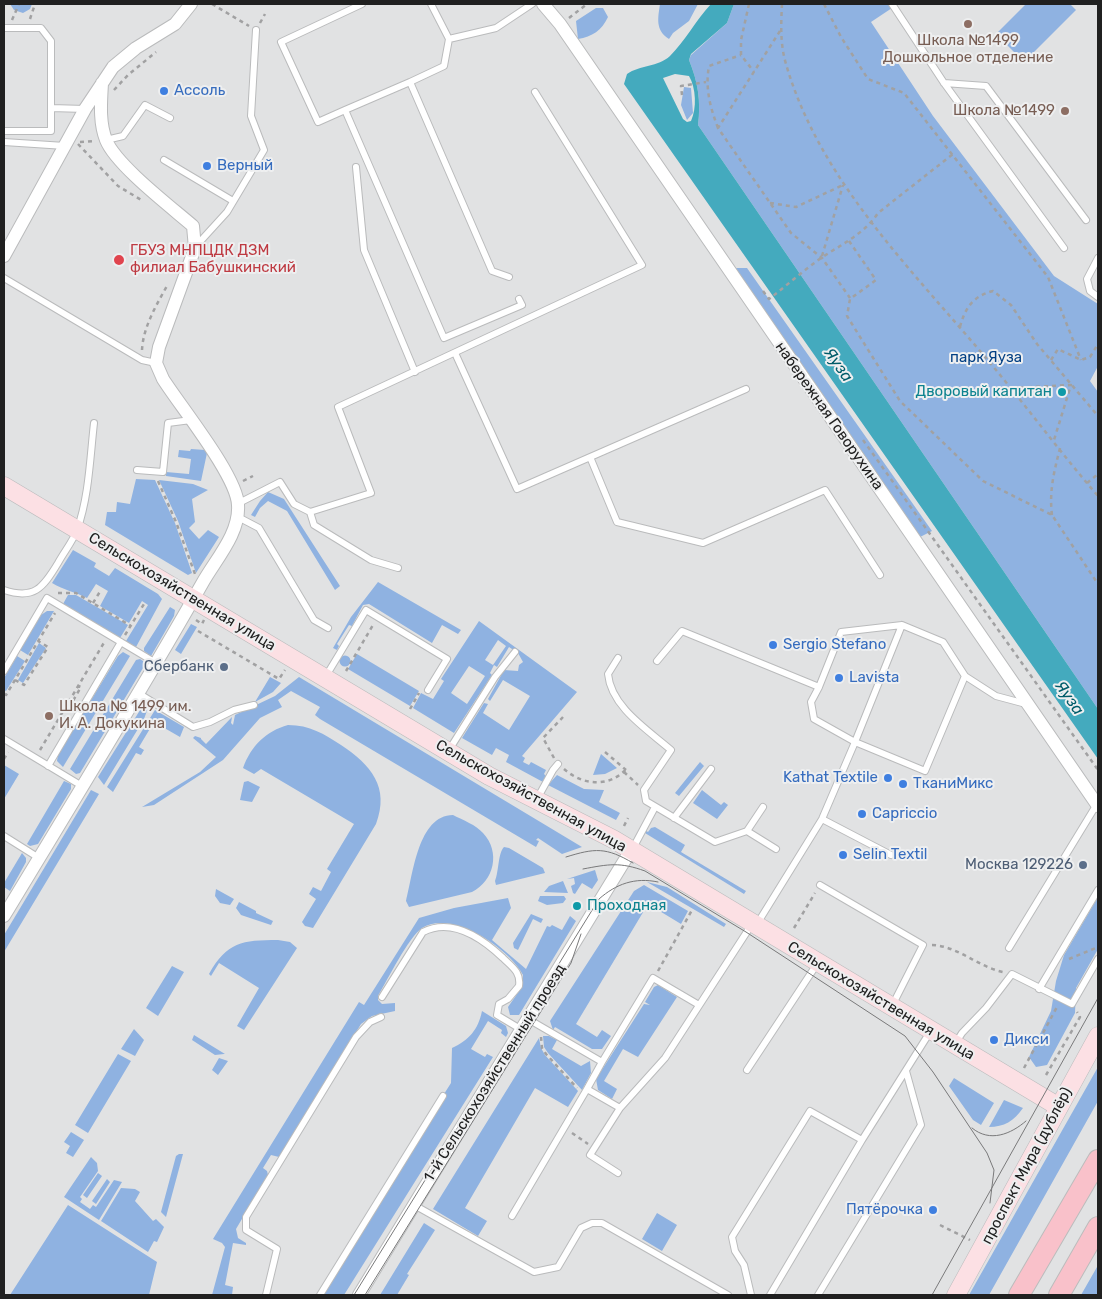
<!DOCTYPE html>
<meta charset="utf-8">
<style>
body{margin:0}
#map{position:relative;width:1102px;height:1299px;overflow:hidden;background:#e1e2e3;font-family:Rubik,sans-serif}
canvas{display:block}
.frame{position:absolute;inset:0;border:5px solid #202020;pointer-events:none}
</style>
<div id="map">
<canvas width="1102" height="1299"></canvas>
<div class="frame"></div>
</div>
<script>
const c = document.querySelector('canvas').getContext('2d');
c.lineJoin = 'round';
function fillPath(path, color) { c.fillStyle = color; c.fill(path, 'evenodd'); }
function strokePath(path, color, width, dash) { c.strokeStyle = color; c.lineWidth = width; c.lineCap = dash ? 'butt' : 'round'; c.setLineDash(dash || []); c.stroke(path); }
function label(font, color, halo, rows, align = 'center') {
  c.font = font + ' Rubik,sans-serif'; c.lineWidth = 4; c.setLineDash([]); c.textBaseline = 'middle'; c.strokeStyle = halo; c.fillStyle = color; for (const [text, x, y, turn = 0] of rows) {
    c.save(); c.translate(x, y); c.rotate((+turn || 0) * Math.PI / 180); c.textAlign = isNaN(turn) ? turn : align; if (halo) c.strokeText(text, 0, 0); c.fillText(text, 0, 0); c.restore();
  }
}
fillPath(new Path2D(`
 M10 4H32L30 9 23 13 14 10Z
 M660 4H698L689 21 673 33 669 39C655 30 658 18 660 4Z
 M734 4H898L871 22 933 116 1054 276 1098 304V366L1090 381 1098 392V709L698 125C701 101 698 82 689 60L691 55 727 23Z
 M1026 4H1070L1076 10 1024 62 996 34Z
 M596 8H603L608 17C602 30 592 37 578 39L576 21Z
 M684 87 691 88 693 113 687 120 681 105Z
 M735 268H747L932 531 920 537Z
 M191 449 205 450 207 453 201 481 166 476V472L189 474 191 459 178 457 179 450 190 451Z
 M136 479 155 480 175 523 192 573 188 575 105 525 107 512H116L117 502 130 504Z
 M159 480 193 484 208 490 192 499 195 522 189 528 199 539 208 530 219 537 196 573 178 521Z
 M268 492 284 499 340 586 335 590 287 511 268 501 260 508 255 517 251 515 260 501Z
 M73 550 96 563 94 567 109 576 115 568 158 594 162 599 136 647 126 641 148 605 142 601 129 623 100 606 108 591 96 584 87 598C75 592 64 590 52 583Z
 M378 582 461 630 458 634 442 625 432 643 369 604 363 605 352 626 349 625 337 644 339 646 337 650 333 648 351 617Z
 M68 595H76L128 625 120 638 63 604Z
 M170 607 175 610 174 616 151 656 144 651V648Z
 M47 611H54L28 655 20 650 41 615Z
 M479 621 577 692 522 756 525 758 523 762 529 765 531 762 546 770 544 774 546 776 543 782 506 762 509 755 496 748 492 755 462 738 484 703 488 704 483 713 509 730 530 696 503 680 490 701 488 699 504 670 518 671 519 665 523 662 518 653 509 647 497 667 494 665 490 673 492 675 454 733 413 708 421 693 433 699 444 681 441 679ZM498 640 506 646 493 665 485 660ZM469 666 485 676 467 704 451 693Z
 M191 624 197 627 181 654 175 650Z
 M39 643 46 648 23 683 18 680Z
 M123 652 130 656 63 767 57 761 58 754 118 656Z
 M357 654 419 691 410 706 348 669Z
 M339.5 661a5.5 5.5 0 1 1 11 0a5.5 5.5 0 1 1-11 0Z
 M17 656 25 661 6 691 4 690V678Z
 M140 659 146 663 80 773 76 774 70 769 136 660Z
 M270 677 281 683 273 692 255 702Z
 M299 677 582 847 562 854 538 838 536 840 539 841 536 847 320 719 315 715 320 707 291 691 278 700 282 707 260 718 223 760 154 805 142 807 200 772 216 757 193 738 195 736 201 738V739L206 744 232 717 231 723 233 725 235 715 275 696Z
 M142 707 148 708 144 719 104 785 98 777Z
 M155 710 184 727 180 737 154 722 139 747 144 750 141 755 136 753 113 792 107 787Z
 M288 725C310 725 324 734 341 745 371 765 390 787 376 824L313 928 305 926 302 922 316 899 309 894 313 887 321 891 331 872 327 869 354 824 261 769 254 774 243 768C251 746 266 731 288 725Z
 M601 754 617 768 605 774 593 775Z
 M700 762 704 766 679 796 675 793Z
 M4 765 19 774 4 799Z
 M557 775 584 789 604 790 599 802 620 813 616 820 548 785Z
 M64 781 71 784V789L38 844 30 846 27 844Z
 M244 782 248 781 260 787 252 802 240 800Z
 M91 790 99 794 4 952V935Z
 M702 790 721 805 724 802 728 805 717 819 693 803Z
 M453 815C463 820 476 825 483 833 501 852 494 881 472 892L409 907 406 901C413 875 418 815 453 815Z
 M655 827 685 845 681 852 746 891 744 894 645 833V830L648 832 651 828Z
 M504 847 509 848 543 868 545 873 496 885 495 881C499 871 498 853 504 847Z
 M22 853 26 858V862L10 891 4 887V883Z
 M595 870 598 880 592 889 582 883 575 894 573 893 571 886 575 884 574 878 567 879Z
 M563 881 568 893 544 892 549 886Z
 M647 882 667 887 726 924 724 927Z
 M644 885 688 911 681 924 648 904 576 1024 597 1037 602 1030 611 1036 602 1049H592L555 1027 553 1030 550 1021 634 891Z
 M216 889 234 899 230 905 220 903 215 896Z
 M540 896H564L566 899 563 903 547 905 538 901Z
 M1098 897V949L1076 988 1075 1013 1047 1065 1036 1067 1029 1057 1051 1011 1056 981 1064 955Z
 M508 898 511 908 492 940 526 969 547 926 550 927 552 925 562 930 570 916 576 921 519 1015H510L508 1007 522 987 523 975C509 948 451 909 422 928 408 938 388 979 378 996V1000L382 1004 395 1003V1011L372 1016 361 1024 279 1157 271 1155 263 1168 267 1171 268 1175 236 1229 238 1238 246 1243V1245L233 1243 225 1285 233 1287 232 1295H212L225 1247 222 1243 213 1239 359 1002 364 1005 419 918 454 908Z
 M239 902 256 911V913L273 921 271 925 241 915 236 908Z
 M531 914 543 919 541 923 533 919 518 950 514 948 513 943Z
 M278 940 290 942 297 948 244 1030 237 1026 259 988 219 963 211 976 209 974C227 942 242 940 278 940Z
 M172 966 184 972 158 1016 146 1008Z
 M658 985 677 997 638 1057 623 1049 604 1081 617 1089 612 1099 598 1090 596 1079 644 1004 650 1005 645 1002 654 987Z
 M482 1011 506 1026 508 1033 506 1037 501 1033 502 1030 488 1021 471 1049 485 1057 487 1054 493 1057 344 1295H323L446 1095 444 1094 451 1083 452 1048C469 1040 478 1030 482 1011Z
 M134 1029 144 1040 135 1056 121 1049Z
 M194 1035 225 1054H224L215 1055 192 1040Z
 M543 1036H549L557 1040 552 1049 581 1066 590 1061 591 1073 582 1090 548 1053 544 1047Z
 M539 1038 541 1048 545 1055 578 1091 568 1107 535 1088 465 1208 487 1221 478 1236 433 1209Z
 M118 1054 131 1061 88 1133 75 1125Z
 M219 1058 228 1061 218 1075 212 1070Z
 M1098 1067V1101L989 1295H969Z
 M954 1078 994 1103 981 1125 973 1120 949 1086Z
 M1004 1100 1023 1108C1014 1121 1004 1127 989 1127Z
 M71 1132 84 1140 73 1157 66 1153 70 1146 64 1142Z
 M179 1154H183L166 1217 161 1212 176 1156Z
 M91 1157 97 1163 98 1171 80 1197 82 1199 80 1202 90 1209 93 1205 96 1207 114 1180 122 1182 99 1220 64 1197Z
 M98 1173 102 1176 87 1198 83 1195Z
 M107 1179 110 1182 96 1204 92 1201Z
 M121 1188 135 1189 140 1192 135 1201 153 1221 156 1219 164 1227 157 1242 154 1241 148 1252 101 1221Z
 M68 1205 157 1262 149 1295H10Z
 M657 1213 677 1225 662 1251 642 1239Z
 M424 1223 435 1230 407 1274 409 1275 397 1295H380Z
 M1098 1265 1097 1295H1081L1097 1267Z`), '#8fb2e1');
fillPath(new Path2D(`
 M711 4H734L727 23 691 54 689 60C698 82 701 101 698 125L1098 709V759L624 84 627 74C640 65 658 67 670 56 685 41 696 20 711 4ZM675 74 689 76C696 88 697 108 691 121L687 122 683 119 663 78Z`), '#44aabe');
const lane = new Path2D(`
 M362 4 281 42 318 122 345 110 444 338 522 305 519 299
 M431 4 449 39
 M892 4 944 83 1064 248
 M4 28H41L51 41V108L85 109
 M944 83 986 86 1086 220
 M345 110 410 82
 M4 131H51V108
 M106 140 123 136 145 105 170 118
 M4 142 65 146
 M164 160 233 201
 M356 167 364 250 415 372
 M196 246 227 212 264 150 251 116 256 30
 M1098 258 1087 279 1090 291 1098 297
 M509 277 492 271 410 82 444 66 449 39 496 28 532 4
 M4 278 142 360 156 363
 M455 353 517 489 746 389
 M590 457 617 522 703 543 825 490 880 575
 M137 470 163 472 168 423 191 420
 M239 503 280 482 294 504 310 512 371 493 338 407 642 265 535 92
 M310 512 314 525 371 560 398 568
 M238 517 259 528 314 620 328 628
 M4 590C34 600 43 588 58 563 64 552 73 541 77 530 89 497 90 458 94 423
 M618 658 608 674C611 707 648 730 671 750L644 790 646 801 715 842 747 831 763 807
 M657 661 682 631 819 687 811 702 814 719 855 742 902 625 943 642 965 676 996 696 1026 704
 M4 671 47 598 156 663
 M326 676 366 610 447 659 428 690
 M819 687 841 632 902 625
 M138 693 193 727 210 722 234 710 254 705
 M4 739 82 786
 M449 750 495 677 515 652
 M48 766 121 642
 M537 799 553 770 558 764
 M674 818 711 769
 M822 819 891 855
 M747 831 776 849
 M4 836 39 858
 M632 850 655 807
 M820 885 923 945 893 1004
 M757 924 822 819 855 742 925 771 965 676
 M1009 948 1097 804
 M1039 989 1098 890
 M382 997 423 932C452 917 483 939 503 958 512 967 521 972 519 986L508 999 499 1004 497 1015 522 1030
 M528 1019 602 1062 587 1089 620 1108 665 1058 752 924
 M955 1044 962 1033 986 1008 1012 974 1072 1004 1098 959
 M602 1062 653 978 699 1005
 M747 1070 817 964
 M618 1173 590 1155 620 1108
 M414 1205 534 1272 558 1267 581 1228 592 1223H602L728 1295
 M512 1216 587 1089
 M266 1295 277 1249 246 1230V1217L356 1037 370 1022 381 1017
 M320 1295 443 1096
 M751 1295 744 1265 735 1251 732 1237 810 1111 862 1140
 M770 1295 862 1140 930 1032
 M818 1295 921 1125 906 1071`);
const street = new Path2D(`
 M543 4 560 24 1098 806
 M4 256 85 109 113 67 136 48 175 24 191 4
 M4 916C71 805 139 695 203 582 216 559 240 533 238 505 237 476 180 406 163 379L156 363 159 347 195 248 193 226C171 207 116 165 106 140 99 122 101 102 102 83
 M359 1295 631 850`);
const secondary = new Path2D(`
 M4 486 489 776 613 839 1059 1107
 M956 1295 1098 1036`);
const primary = new Path2D(`
 M1019 1295 1098 1160
 M1059 1295 1098 1227`);
strokePath(lane, '#babbbc', 8);
strokePath(street, '#babbbc', 14);
strokePath(secondary, '#babbbc', 19);
strokePath(primary, '#bcbcbc', 22);
strokePath(new Path2D(`
 M212 4 249 26
 M749 4 741 40V55L754 72
 M782 4C781 24 780 44 786 64 819 179 911 269 986 358 1024 403 1059 451 1098 496
 M824 4 841 37 868 79 904 93 1048 277 1081 360
 M569 18 587 4
 M30 19 35 4
 M12 20 19 4
 M260 23 265 14
 M780 31 718 128 791 233 822 258 850 298
 M114 90 128 75 156 52
 M682 95 681 86 706 82
 M718 128C710 107 705 88 709 66L741 55
 M80 142 94 141
 M78 144 118 186 143 201
 M770 203 796 207 843 185
 M849 241 876 280 850 299 847 316 900 401 983 481 1052 515 1098 584
 M822 256 843 185
 M763 291 769 299C786 286 803 271 821 258 842 244 864 234 878 213L953 154
 M960 327C965 308 973 296 993 291L1011 305 1037 344 1098 416
 M142 350C143 327 157 304 168 284
 M1051 360 1058 349 1081 360 1090 357 1098 344
 M1012 388 1071 385 1054 440
 M863 440 1098 770
 M158 481 176 522 195 574
 M243 481 253 476
 M1087 483 1098 474
 M1052 515C1049 491 1054 472 1060 448
 M58 593H76L131 626
 M93 603 101 590
 M196 620 202 624 204 620
 M198 631 279 679 285 670
 M125 635 144 604
 M346 671 373 625
 M15 680 24 685 48 647 38 641
 M4 694 6 695 55 613
 M64 709 67 711 81 687 78 686
 M410 709 419 693
 M40 750 105 641
 M605 752 626 770
 M554 758 543 738 563 717
 M4 759 8 752
 M564 769C583 786 611 788 628 767
 M624 772 638 785
 M624 826 628 818
 M794 928 815 893
 M932 945C958 946 978 967 1003 972
 M1069 959 1098 947
 M658 971 692 910
 M541 1037 542 1048 546 1054 577 1088
 M1024 1068 1057 1007
 M1046 1075 1080 1017 1077 1012
 M572 1133 588 1144
 M940 1225 970 1240`), '#a1a1a2', 2.5, [4, 4]);
strokePath(lane, '#fff', 6);
strokePath(street, '#fff', 12);
strokePath(secondary, '#fce0e4', 18);
strokePath(primary, '#f9c1ca', 20);
strokePath(new Path2D(`
 M566 857C595 848 606 847 633 863
 M583 869C609 864 620 862 645 871L746 932 905 1036 933 1072 987 1153 994 1170 990 1203
 M972 1128C990 1143 1011 1134 1026 1121
 M354 1295 599 899C616 884 635 877 658 882
 M365 1295 571 963 581 934
 M932 1295 1098 998`), '#79797a', 1);
for (const [x, y, r, color] of [
 [968,24,5,"#8d6e63"],
 [164,91,5,"#3f7fe0"],
 [1065,111,5,"#8d6e63"],
 [207,166,5,"#3f7fe0"],
 [119,260,6,"#e0444e"],
 [1062,392,5,"#0f9aa8"],
 [773,645,5,"#3f7fe0"],
 [224,667,5,"#5c6f8a"],
 [839,678,5,"#3f7fe0"],
 [49,716,5,"#8d6e63"],
 [888,778,5,"#3f7fe0"],
 [903,784,5,"#3f7fe0"],
 [862,814,5,"#3f7fe0"],
 [843,855,5,"#3f7fe0"],
 [1083,865,5,"#5c6f8a"],
 [577,906,5,"#0f9aa8"],
 [994,1040,5,"#3f7fe0"],
 [933,1210,5,"#3f7fe0"]
]) { const dot = new Path2D(); dot.arc(x, y, r, 0, 2 * Math.PI); c.fillStyle = color; c.fill(dot); strokePath(dot, '#eeeff0', 2); }
label('15px', '#785e54', '#eeeff0', [
 ["Школа №1499",968,41],
 ["Дошкольное отделение",968,58],
 ["Школа №1499",1055,111,"right"],
 ["Школа № 1499 им.",59,707,"left"],
 ["И. А. Докукина",59,724,"left"]
]);
label('15px', '#366cbe', '#eeeff0', [
 ["Ассоль",174,91],
 ["Верный",217,166],
 ["Sergio Stefano",783,645],
 ["Lavista",849,678],
 ["Kathat Textile",878,778,"right"],
 ["ТканиМикс",913,784],
 ["Capriccio",872,814],
 ["Selin Textil",853,855],
 ["Дикси",1004,1040],
 ["Пятёрочка",923,1210,"right"]
], 'left');
label('15px', '#be3a42', '#eeeff0', [
 ["ГБУЗ МНПЦДК ДЗМ",130,251],
 ["филиал Бабушкинский",130,268]
], 'left');
label('15px', '#023f83', '#eeeff0', [
 ["парк Яуза",986,358]
]);
label('15px', '#0d838f', '#eeeff0', [
 ["Дворовый капитан",1052,392],
 ["Проходная",587,906,"left"]
], 'right');
label('15px', '#202020', '#eeeff0', [
 ["набережная Говорухина",829,416,55],
 ["Сельскохозяйственная улица",182,592,31],
 ["Сельскохозяйственная улица",531,796,29],
 ["Сельскохозяйственная улица",881,1001,31],
 ["1-й Сельскохозяйственный проезд",495,1073,-58],
 ["проспект Мира (дублёр)",1027,1166,-62]
]);
label('15px', '#4e5e75', '#eeeff0', [
 ["Сбербанк",214,667],
 ["Москва 129226",1073,865]
], 'right');
label('italic 16px', '#005c6a', '#eeeff0', [
 ["Яуза",838,365,55],
 ["Яуза",1069,698,55]
]);
</script>
